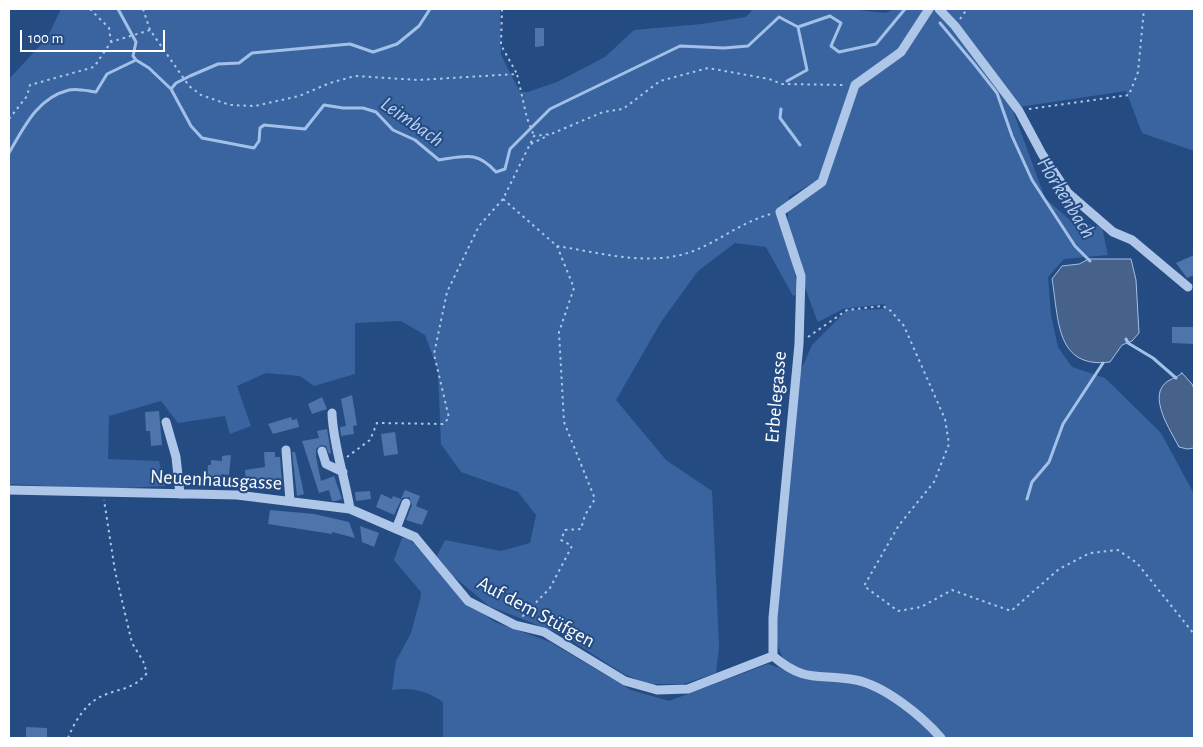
<!DOCTYPE html>
<meta charset="utf-8">
<style>
body{margin:0}
#map{position:relative;width:1203px;height:747px;overflow:hidden;background:#254b83;font-family:"Alegreya Sans",sans-serif}
canvas{display:block}
.frame{position:absolute;inset:0;border:10px solid #fff;pointer-events:none}
.scale{position:absolute;left:20px;top:30px;width:145px;height:22px;box-sizing:border-box;border:2px solid #fff;border-top:0;padding-left:6px;font-size:15px;line-height:18px;white-space:nowrap;color:#fff;-webkit-text-stroke:4px #254b83;paint-order:stroke}
</style>
<div id="map">
<canvas width="1203" height="747"></canvas>
<div class="frame"></div>
<div class="scale">100 m</div>
</div>
<script>
const c = document.querySelector('canvas').getContext('2d');
c.lineJoin = 'round';
function fillPath(path, color) { c.fillStyle = color; c.fill(path, 'evenodd'); }
function strokePath(path, color, width, dash) { c.strokeStyle = color; c.lineWidth = width; c.lineCap = dash ? 'butt' : 'round'; c.setLineDash(dash || []); c.stroke(path); }
function label(font, color, halo, rows, align = 'center') {
  c.font = font + ' "Alegreya Sans",sans-serif'; c.lineWidth = 4; c.setLineDash([]); c.textBaseline = 'middle'; c.strokeStyle = halo; c.fillStyle = color; for (const [text, x, y, turn = 0] of rows) {
    c.save(); c.translate(x, y); c.rotate((+turn || 0) * Math.PI / 180); c.textAlign = isNaN(turn) ? turn : align; if (halo) c.strokeText(text, 0, 0); c.fillText(text, 0, 0); c.restore();
  }
}
fillPath(new Path2D(`
 M61 9H500L501 55 520 92H528L557 82 605 57 634 30 702 24 746 17 753 9H850L886 13 894 9H1194V151L1142 133 1126 91 1012 108 1045 198 1071 221 1102 227 1108 255 1064 259 1048 277 1051 315 1055 334 1058 347 1072 367 1105 378 1161 433 1194 494V738H946L934 725 878 686 807 674 785 664 776 641V618L800 372 812 345 847 310 883 309 885 304 843 309 818 322C810 301 782 228 789 210 794 200 817 183 826 175L789 197 784 223 799 293 793 296 766 247 735 243 698 271 661 322 616 400 666 460 712 491 719 647 716 673 684 684H647L622 673 563 635 489 606 452 575 437 556 445 540 501 551 530 543 536 515 518 492 461 472 441 444 438 370 425 335 401 321 355 323V374L314 386 300 376 266 373 237 386 251 426 230 434 225 416 178 423 161 401 109 416 108 459 159 461 165 486 104 489 9 484V79L47 38Z
 M408 537 465 601 495 622 550 642 631 690 669 701 768 664 806 677 855 682 877 688 929 729 937 738H443V702C427 691 411 687 392 690L396 661 411 633 421 596V592L394 560 402 538Z`), '#3a64a0');
const water = new Path2D(`
 M1089 259H1131L1136 280 1139 333 1132 341 1122 345 1110 362C1055 369 1059 319 1052 279L1062 266 1079 264Z
 M1182 373 1192 384 1194 389V448L1187 449 1179 447C1171 431 1146 395 1168 381 1173 378 1178 377 1182 373Z`);
fillPath(water, '#47628a');
strokePath(water, '#a2c0e8', 1);
strokePath(new Path2D(`
 M118 9 136 42 133 56 136 60
 M940 23 975 65 997 93 1012 136 1032 180 1075 246 1090 261
 M787 81 807 70 798 27
 M171 89 176 83 190 76 218 64 239 63 252 53 350 44 373 52 397 44 419 26 430 9
 M781 109 780 118 800 145
 M9 153C24 127 37 98 69 90 77 88 88 91 96 92L107 74 136 60 149 68 171 89 191 126 202 138 254 148 259 141 260 128 264 125 305 129 324 105 343 108H363L376 112 393 130 415 140 439 160C466 156 477 151 496 172L505 169 510 149 550 109 680 46 724 48 748 46 779 17 798 27 830 16 841 23 831 46 839 52 876 44 905 9
 M1126 339 1128 343 1153 358 1176 378
 M1027 499 1032 482 1049 462 1063 424 1103 363`), '#a2c0e8', 3);
fillPath(new Path2D(`
 M535 28H544V46L535 47Z
 M1194 255V275L1187 278 1176 263Z
 M1172 327H1194V344L1172 343Z
 M352 395 357 425 353 426 354 434 341 436 340 427 346 426 341 399Z
 M322 397 327 409 312 414 308 404Z
 M159 411 162 445 151 446 150 431H146L145 412Z
 M291 417 292 420 297 419 299 427 273 434 268 424Z
 M327 429 331 453 329 454 326 446 321 445 316 449V457L321 481 334 476 342 499 336 501H332L329 490 319 493 302 441 319 438 317 431Z
 M395 432 398 454 384 456 381 434Z
 M264 452H275V457H280L282 484 263 486 262 481H246L245 470 265 467Z
 M292 452H295L304 494 297 496Z
 M231 455 229 475 221 474V478L207 477 208 465H211V460L222 461V456Z
 M405 490 420 496 416 506 428 511 422 525 406 520 412 505 409 497 402 498 394 515 376 507 381 494 392 499 393 496 401 499Z
 M370 491 371 499 356 501 355 492Z
 M270 510 314 514 349 522 355 538 332 532V534L268 524Z
 M360 526 379 533 374 547 362 542Z
 M26 727 47 728V737H26Z`), '#4d74ab');
strokePath(new Path2D(`
 M90 9 109 28 111 42
 M143 9 150 30
 M502 9 501 45 517 74
 M960 19 967 9
 M1029 109 1129 95 1138 72 1144 9
 M9 119 27 96 30 85 94 67 111 42 150 30 189 86 201 95 230 105 255 106 299 96 330 83 355 76 418 80 517 74 527 118 534 136
 M531 144 549 135
 M503 199 557 246 574 288 559 332 564 422 595 499 585 515 581 529 565 530 561 540 572 546 550 588 521 618
 M557 246C602 253 652 268 696 250 722 239 744 221 771 214
 M808 337 847 310 883 306 891 311 904 326 945 419 949 444 934 482 899 525 864 586 898 611 921 607 952 590 1011 611 1059 569 1090 553 1118 550 1137 563 1194 634
 M347 457 370 440 377 423 443 424 449 418 434 354 447 292 479 226 503 199 534 136 551 134 603 112 623 109 660 81 708 68 769 79 782 84 846 85
 M68 738C74 723 84 706 98 698 116 688 133 691 147 673L143 661 132 643 115 571 104 500`), '#aec6e7', 2, [2.5, 4]);
strokePath(new Path2D(`
 M929 9 901 52 855 85 822 182 780 212 801 276 799 344 773 618V656C806 684 818 673 856 680 885 686 922 716 941 738
 M939 9 955 26 1019 111 1042 154 1068 193 1113 232 1132 240 1188 287
 M332 413C333 445 345 477 350 509
 M166 422 176 457 180 494
 M286 450 290 501
 M322 451 326 464 343 472
 M9 490 237 495 350 509 415 537 468 601 515 625 544 632 625 681 657 690 688 689 773 656
 M396 529 406 503`), '#aec6e7', 9);
label('20px', '#fff', '#254b83', [
 ["Erbelegasse",776,397,-85],
 ["Neuenhausgasse",216,480,3],
 ["Auf dem Stüfgen",536,612,28]
]);
label('italic 21px', '#b9d0ef', '#254b83', [
 ["Leimbach",412,122,35],
 ["Horkenbach",1066,198,58]
]);
</script>
